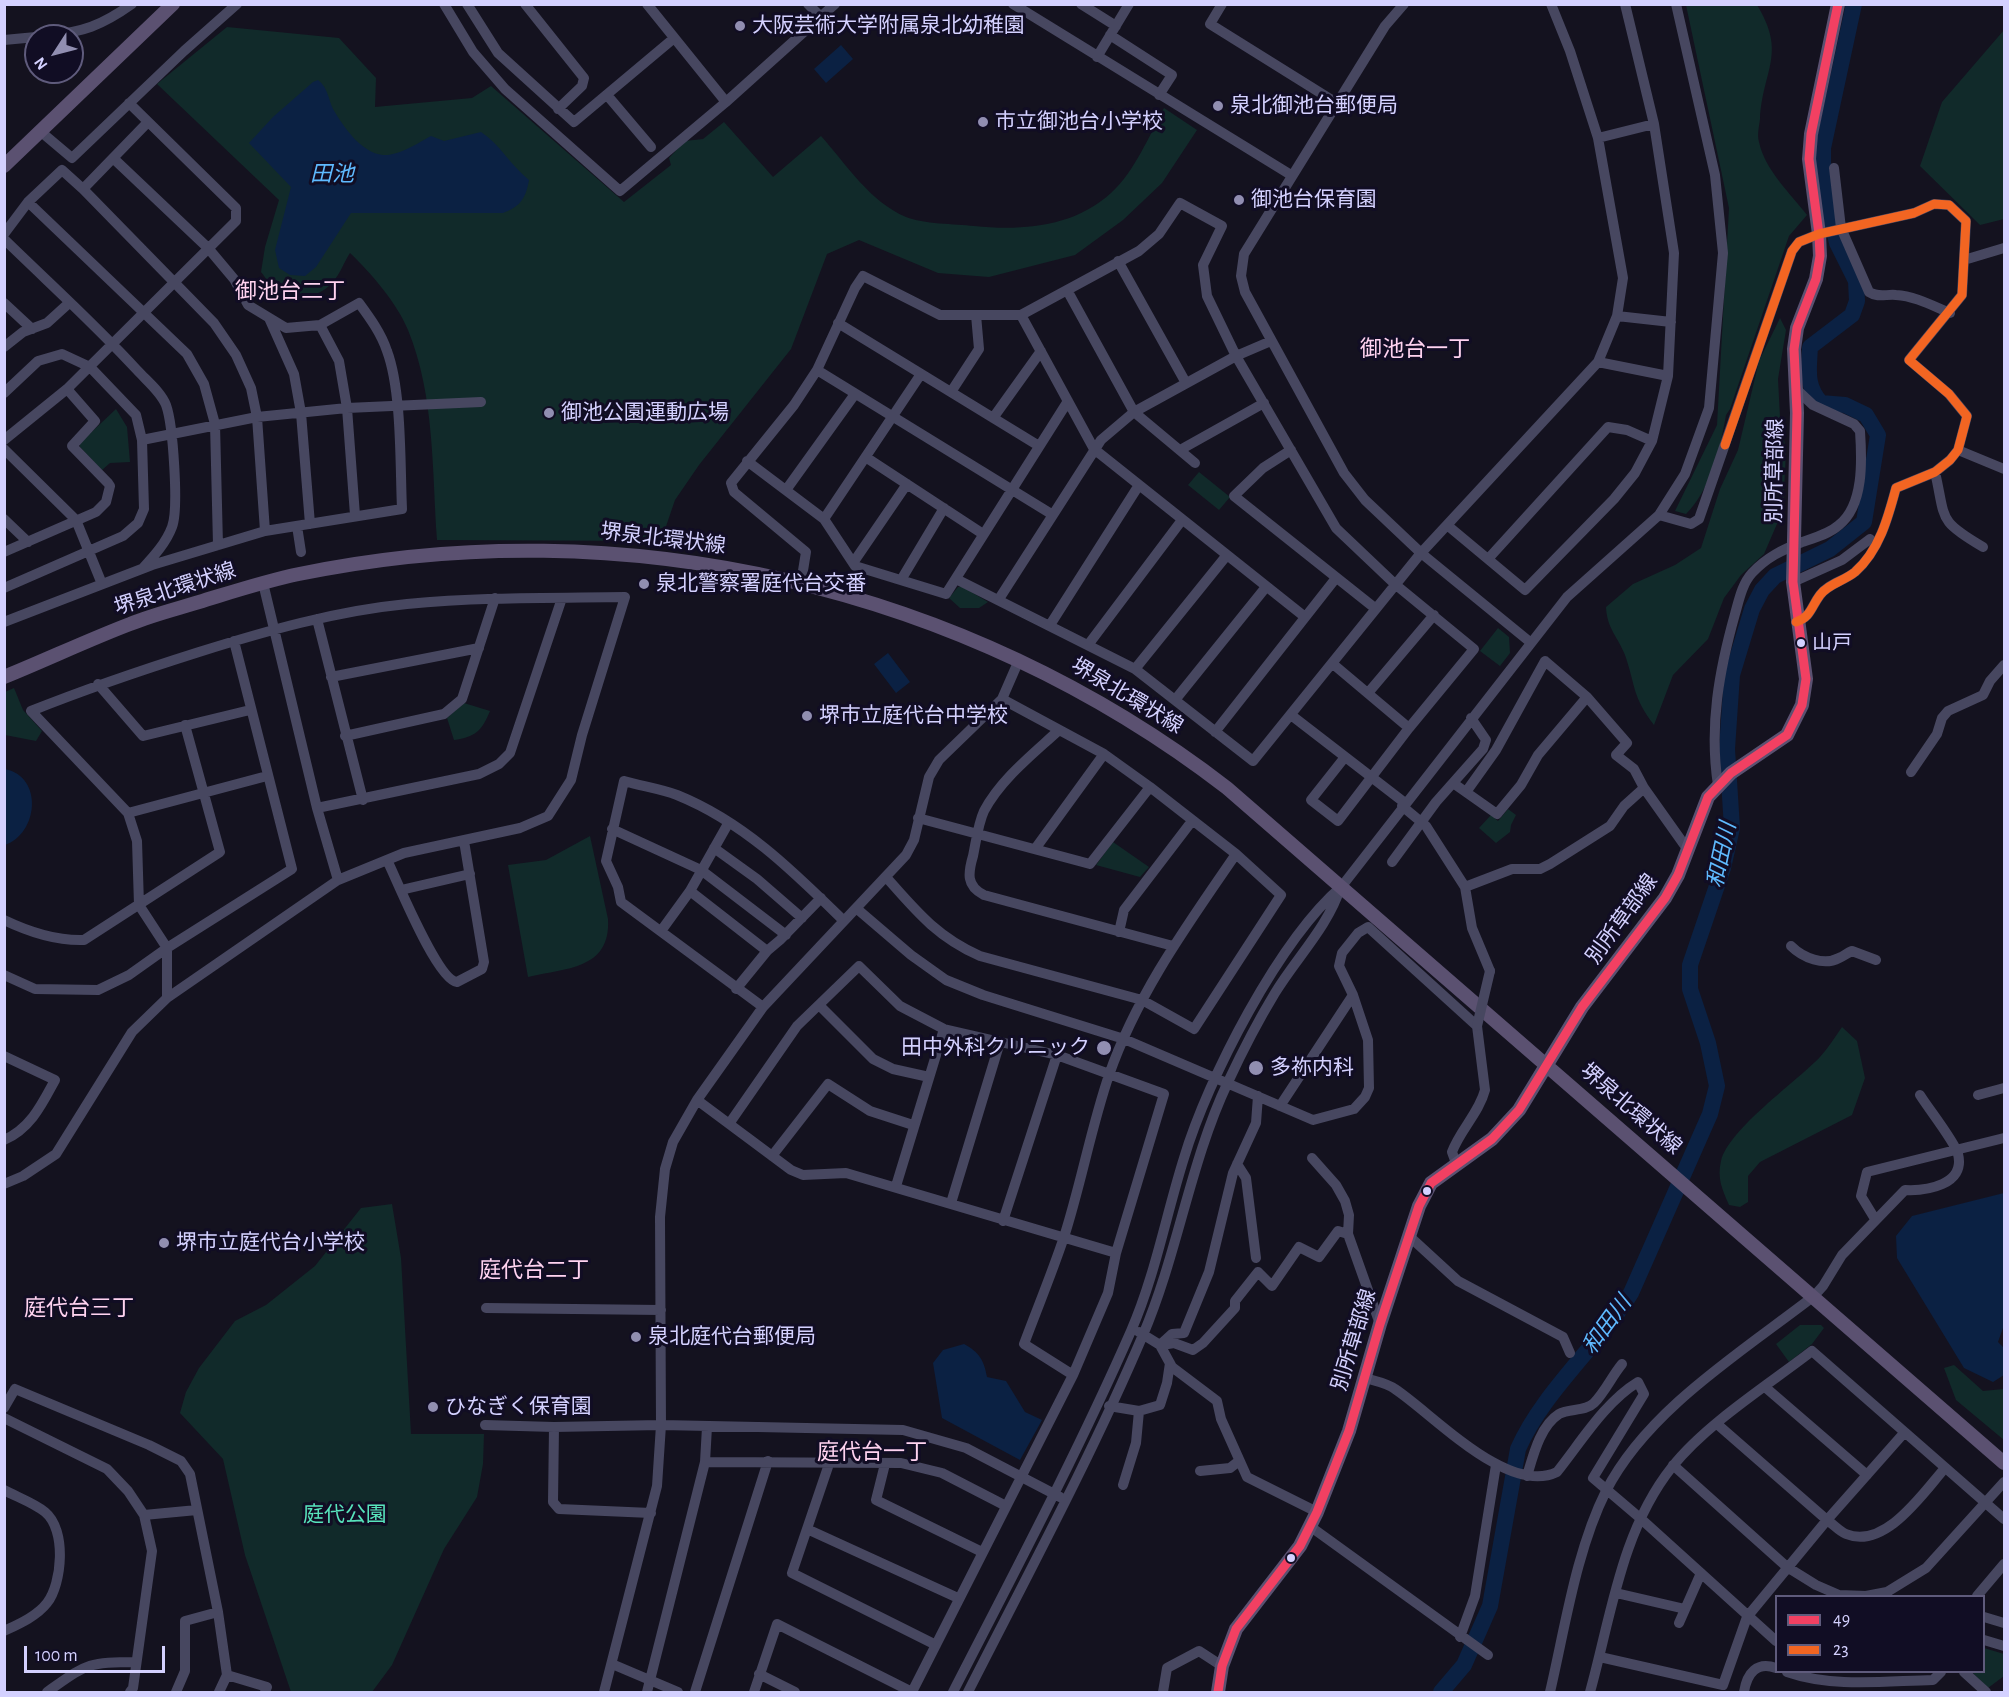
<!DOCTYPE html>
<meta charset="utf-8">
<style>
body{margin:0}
#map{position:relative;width:2009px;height:1697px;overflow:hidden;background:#14121f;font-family:"Alegreya Sans",sans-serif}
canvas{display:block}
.frame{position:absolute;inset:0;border:6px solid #d4d1ff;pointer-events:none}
.legend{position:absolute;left:1775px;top:1595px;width:210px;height:78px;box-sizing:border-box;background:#110d24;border:2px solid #5f5b7c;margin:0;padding:8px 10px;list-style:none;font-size:18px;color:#d4d1ff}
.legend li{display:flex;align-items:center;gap:12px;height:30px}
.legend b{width:30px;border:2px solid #5f5b7c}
.north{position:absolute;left:24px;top:24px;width:60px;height:60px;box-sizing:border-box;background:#110d24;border:2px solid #5f5b7c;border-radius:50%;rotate:234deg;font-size:16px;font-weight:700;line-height:24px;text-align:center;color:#d4d1ff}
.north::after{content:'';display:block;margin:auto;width:21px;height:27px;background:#918eb1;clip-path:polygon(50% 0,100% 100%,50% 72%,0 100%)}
.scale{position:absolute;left:24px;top:1646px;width:141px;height:27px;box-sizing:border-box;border:3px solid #d4d1ff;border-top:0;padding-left:8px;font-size:18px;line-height:21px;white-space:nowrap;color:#d4d1ff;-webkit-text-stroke:4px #110d24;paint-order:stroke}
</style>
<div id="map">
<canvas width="2009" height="1697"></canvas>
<div class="frame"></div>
<ul class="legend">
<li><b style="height:8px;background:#f24062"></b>49</li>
<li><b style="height:8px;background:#f26522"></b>23</li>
</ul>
<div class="north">N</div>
<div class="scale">100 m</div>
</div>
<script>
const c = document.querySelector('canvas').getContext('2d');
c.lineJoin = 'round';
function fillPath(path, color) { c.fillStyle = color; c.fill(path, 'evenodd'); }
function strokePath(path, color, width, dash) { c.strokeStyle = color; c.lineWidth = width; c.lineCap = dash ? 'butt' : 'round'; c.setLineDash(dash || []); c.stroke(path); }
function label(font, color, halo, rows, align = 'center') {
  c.font = font + ' "Alegreya Sans","Noto Sans JP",sans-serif'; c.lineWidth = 6; c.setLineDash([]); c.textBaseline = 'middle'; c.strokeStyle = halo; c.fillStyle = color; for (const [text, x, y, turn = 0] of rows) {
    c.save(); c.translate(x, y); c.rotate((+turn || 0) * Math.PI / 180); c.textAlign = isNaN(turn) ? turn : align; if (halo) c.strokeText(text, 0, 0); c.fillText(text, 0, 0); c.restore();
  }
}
fillPath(new Path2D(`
 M1686 5H1757C1787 54 1763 69 1760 119 1759 127 1757 135 1759 142 1765 170 1790 193 1807 215L1789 236 1730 409 1726 415C1720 449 1711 489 1686 514L1675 511 1717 425 1729 208Z
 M227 27 339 38 376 78 375 107 472 98 491 86 624 202 671 165 669 158 685 141 703 139 724 122 773 177 821 136C846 164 870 202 906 217 923 224 955 224 974 226 1022 231 1074 227 1111 193 1135 171 1149 136 1164 108L1197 130 1162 183 1123 220 1075 255 989 277 938 273 859 240 827 254 791 349 699 465 675 500 661 541 437 540C432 471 435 396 408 330 397 303 371 273 350 253 344 262 340 274 333 282 319 298 294 303 276 291 270 286 266 278 261 272L265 247 279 200 157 84Z
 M2004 30V219L1980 225 1920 166 1942 102Z
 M1780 318 1786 330 1778 379 1780 417 1786 451 1783 510 1764 554 1741 575 1724 598 1708 639 1673 675 1654 725C1632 696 1636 687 1625 655 1618 637 1607 629 1606 607L1633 584 1675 565 1701 548 1720 489 1738 450 1759 361Z
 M116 409 127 427 130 462 110 463 102 470 80 447V443Z
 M1199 472 1230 497 1219 510 1188 485Z
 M958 587H963L988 602 979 608H960L949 598Z
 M1498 628 1509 637 1510 653 1500 666 1480 651Z
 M14 688 23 710 42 731 36 741 5 735V692Z
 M464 703 490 711C482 731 475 737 454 740L447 718Z
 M1508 809 1516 815 1511 825 1510 832 1496 843 1479 828 1491 815 1498 821Z
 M590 836 608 919C611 970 565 968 528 977L508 865 546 860Z
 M1113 842 1149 867 1140 877 1096 865Z
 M1842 1027 1857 1041 1865 1078 1852 1115 1760 1162 1748 1176V1202L1740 1207 1729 1205C1722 1189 1717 1178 1721 1161 1729 1129 1796 1082 1820 1057 1828 1048 1835 1037 1842 1027Z
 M392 1204 401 1258 411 1434H484L483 1464 477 1497 444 1549 392 1665 372 1692H291L245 1555 223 1459 180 1413 186 1392 199 1368 235 1321 266 1305 315 1266 361 1208Z
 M1800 1325H1821L1824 1328 1812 1344 1789 1362 1776 1344Z
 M1954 1365 1983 1391 2004 1389V1440L1956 1400 1944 1368Z
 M1984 1648 2004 1654V1676L1988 1688 1972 1672H1984Z`), '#112a2a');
fillPath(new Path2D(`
 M841 45 853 59 826 83 814 69Z
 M318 80C328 88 328 98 333 109 343 126 361 153 383 155 399 156 418 143 431 136L444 141 481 132C500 144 510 165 529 180 526 198 520 207 503 213H351L316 267 305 276 290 275 279 268 275 250 291 187 249 143 273 117 313 82Z
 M888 653 910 682 896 693 874 664Z
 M5 769C44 777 38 834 5 845Z
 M2004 1193V1325L1998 1342 2004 1348V1375L1993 1382 1964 1368 1897 1258 1896 1236 1912 1216Z
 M964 1344C979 1352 984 1360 987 1377L1006 1381 1025 1412 1042 1420 1020 1460 942 1418 933 1363 943 1350Z`), '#0b2143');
strokePath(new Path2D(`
 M1441 1692 1464 1665 1490 1606 1518 1449C1543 1392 1598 1346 1631 1293L1710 1114 1717 1086 1708 1043 1690 989V965L1723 868 1732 828 1727 749 1732 675 1752 609 1762 590 1775 576 1830 549 1864 522 1878 435 1866 415 1845 405 1821 403C1805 385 1809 369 1810 347L1852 315 1857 301 1856 281 1837 243 1823 184V148L1854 4`), '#0b2143', 16);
strokePath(new Path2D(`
 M444 4 473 52 505 89 620 191 726 102 835 4
 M467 4 498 53 574 122 673 39
 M525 4 584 78 582 86 558 109
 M647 4 726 102
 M808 4 821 17
 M1013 4 1291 175
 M1081 4 1116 26
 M1222 4 1210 24 1335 102
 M1404 4 1385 26 1244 254 1241 276 1245 292 1344 473 1365 500 1421 553 1530 642
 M1110 35 1172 75 1159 95
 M46 36C83 32 101 26 132 4
 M4 40 36 37
 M1097 57 1129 4
 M607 95 651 147
 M148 122 83 189 214 323 236 355 251 388 257 417 265 531
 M40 131 72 158 184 51 237 4
 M1598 138 1654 124
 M1834 168 1841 228 1869 292C1878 298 1886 294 1896 295 1915 296 1933 306 1950 313
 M28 202 187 354 204 384 215 424 218 545
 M4 234 28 202 62 170 83 189
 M4 239C49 283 95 324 137 370 147 381 161 392 166 405 173 424 179 509 172 527 166 543 154 556 143 568
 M1964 260 2004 248
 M1118 261 1186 383
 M1067 290 1134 412 1195 463
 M4 303 32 329
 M1021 315 1094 449 1305 617
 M1617 316 1671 322
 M269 318 294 374 301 413 310 524
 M838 323 1039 446
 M320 325 339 361 347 408 355 515
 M4 347 23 332 47 323 69 303
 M1598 362 1668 376
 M817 370 1053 515
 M951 392 979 349 976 315
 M4 393 38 361 62 354 90 367 136 415 142 440 144 509 138 523 123 536 4 588
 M993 418 1041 351
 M4 440 67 389 236 221V208L129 103
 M142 440 257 417 347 408 481 402
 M4 449 76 520 102 584
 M1180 450 1264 403
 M1291 450 1263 468 1234 496 1376 609
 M1958 450 2004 469
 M867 458 983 534
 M747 461 824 519 855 566 946 594 1068 401
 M1935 472C1946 520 1937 520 1983 547
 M786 490 855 394
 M1659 515 1691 524 1699 519 1792 251 1799 242 1819 234 1914 213 1934 204 1949 205 1966 221 1962 295 1909 360 1949 394 1967 416 1958 450 1950 460 1935 472 1896 488C1888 518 1879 551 1855 572 1844 581 1828 584 1820 595 1811 607 1811 617 1796 622
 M4 519 28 542
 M824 519 921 374
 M1447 525 1525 590 1614 499 1635 473 1652 441 1668 376 1674 253 1654 124 1625 4
 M297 526 301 552
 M4 552 96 512 106 502 110 486 108 483 72 446 95 421 67 389
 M1488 559 1608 427 1627 430 1652 441
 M853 563 907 484
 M956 579 1135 669 1253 761 1421 553 1598 362 1617 316 1623 278 1598 138 1570 51 1551 4
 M901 580 944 508
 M1793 582 1842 560 1870 539
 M263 583 317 808 338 880
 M801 583 806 552 734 492 731 483 794 405 817 370 855 288 863 276 940 315H1021L1139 251 1159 234 1180 203 1222 226 1203 265 1207 296 1236 356 1336 528 1396 585 1474 649 1409 728 1333 664
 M999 599 1101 440 1134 412 1236 356 1271 341
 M317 619 363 800
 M4 622 152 565 265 531 402 509C400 465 402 391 387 351 381 333 370 318 359 303L320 325 286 328 248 305 234 279 208 248 113 158
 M1050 625 1139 485
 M1088 645 1182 520
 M1135 669 1227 555
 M331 677 479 648
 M98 684 143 736 250 710
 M1368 693 1434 615
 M1002 699 1104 754 1150 787
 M1175 700 1266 587
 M1291 715 1405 803
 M1059 730C1032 755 1001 779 984 811 978 824 976 842 973 856 968 873 966 886 984 895L1173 946
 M1215 732 1336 578
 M345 736 444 714 462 699 495 598
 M1345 757 1311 800 1338 821 1409 728
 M1911 772 1937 734 1942 718 1948 711 1983 695 1990 681 2004 665
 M1453 783 1497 814 1521 785 1538 755 1587 697
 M1718 785C1709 726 1719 671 1735 614 1739 600 1742 584 1752 573 1767 557 1782 550 1802 542 1814 538 1829 534 1839 525 1864 505 1862 460 1860 431L1854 424 1813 405 1796 389
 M1466 792 1496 750 1545 661 1587 697 1627 743 1616 755 1634 769 1644 788
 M1402 806 1426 826 1465 887 1472 928 1490 971
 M317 808 479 774 499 764 510 753 562 598
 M128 813 267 776
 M612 829 701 870 786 935
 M714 848 757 879 802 918
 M1035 849 1104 754
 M387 860C397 880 437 980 457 982L482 969 484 962 464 841
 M1392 862 1436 802 1483 749 1486 740 1471 718
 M886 877C916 911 937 937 980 956L1142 1000 1194 1029 1281 895 1236 854 1150 787 1090 864 918 818
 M1465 887 1512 869H1540L1550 864 1610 826 1624 806 1644 788 1688 850
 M401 890 470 874
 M690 891 767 951
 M856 908 911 955 946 980 983 995 1124 1039 1313 1120 1354 1109 1365 1097 1369 1088 1368 1040 1353 995 1339 966 1342 953 1358 933 1368 927 1477 1026 1485 1090C1479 1113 1460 1130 1452 1152L1456 1163
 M4 920C29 932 57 941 84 940L220 852 185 725
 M661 931 690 891 729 822
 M1119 932 1124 910 1192 821
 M1791 946C1803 958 1824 966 1839 958 1844 956 1847 953 1852 951L1876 960
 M4 975 35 989 98 990 129 975 167 948 292 869 234 641
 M736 989 767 951 780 940 821 898
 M819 1005 873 1059 893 1069 929 1077
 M763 1007 621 902 618 887 606 861 624 781C641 786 661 789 677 795 744 822 794 872 844 921
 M4 1056 55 1080C42 1104 31 1128 4 1140
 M1978 1095 2004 1088
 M697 1100 791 1170 803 1175 846 1173 1116 1253
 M1280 1106 1353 995
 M729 1124 797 1026 859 966 900 1006 944 1029 1057 1055 1164 1094 1116 1253 1108 1293 1073 1375 912 1692
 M772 1156 828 1084 870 1111 913 1125
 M1312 1158 1336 1185 1345 1201 1349 1215 1348 1234 1380 1324
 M1237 1164 1246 1178 1256 1258
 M4 1184 23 1176 56 1154 132 1032 167 998 338 880 404 853 520 828 548 816 571 780 582 735 625 597C552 598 479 597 407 604 335 611 266 631 199 652 142 670 86 689 31 711L128 813 137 841 139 905 167 948V998
 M896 1186 944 1029
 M951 1203 1000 1042
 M1875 1219 1861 1196 1867 1172 2004 1138
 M1003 1221 1057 1055
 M1409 1236 1458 1281 1563 1337 1570 1353
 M486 1308 661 1310
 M1139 1332 1160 1345 1172 1367 1217 1401 1221 1419 1247 1477 1317 1512
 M1160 1345 1172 1334 1184 1333 1209 1272 1233 1173 1256 1123 1258 1096
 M1162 1345 1174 1343 1193 1350 1203 1343 1235 1308V1301L1258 1272 1272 1286 1299 1247 1319 1257 1338 1231 1348 1234
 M1073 1375 1024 1344C1037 1309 1052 1273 1064 1237 1081 1184 1091 1128 1109 1075 1137 994 1188 924 1236 854
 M1365 1378C1375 1381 1387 1383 1395 1389 1434 1415 1508 1496 1557 1472 1581 1442 1605 1402 1638 1382L1644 1394 1593 1478 1640 1518 1776 1641
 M1765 1387 1867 1475
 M1109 1406 1139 1411 1136 1443 1123 1485
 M4 1408 15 1389 149 1445 181 1461 190 1474 218 1612 185 1621V1671L176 1692
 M1139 1411 1160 1405 1167 1383 1170 1363
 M4 1418 107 1469 128 1491 144 1515 152 1551 133 1688 130 1692
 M1717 1424 1827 1520C1833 1524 1839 1531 1846 1534 1885 1550 1923 1493 1945 1468
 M485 1425 554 1427 661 1425 903 1430 966 1448 1060 1497
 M554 1427 553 1502 559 1509 651 1513
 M705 1462 901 1463 942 1473 1006 1506
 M829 1464 792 1573 936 1645
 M885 1464 876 1500 982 1552
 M1673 1465 1787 1567 1816 1585 1839 1595 1866 1596 1887 1592 1926 1568 2004 1482
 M1200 1471 1230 1468 1239 1461
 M1527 1476C1533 1456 1540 1426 1559 1414 1569 1408 1585 1412 1594 1403 1605 1392 1612 1376 1622 1364
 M4 1490C17 1497 34 1503 45 1512 67 1530 62 1584 47 1603 37 1616 19 1624 4 1631
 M144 1515 197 1510
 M1311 1527 1488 1655
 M807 1529 958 1598
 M1616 1593 1685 1609
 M1977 1596 2004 1564
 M218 1612 227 1675 219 1692
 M1984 1617 2004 1623
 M1679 1623 1701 1573
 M1460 1637 1475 1596 1496 1465
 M1984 1640 2004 1646
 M1600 1657 1723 1685 1747 1617 1827 1520 1904 1433
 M612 1664 678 1692
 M1787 1672C1833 1688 1885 1681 1933 1680L1941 1672
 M1964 1672 1986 1692
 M759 1674 795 1692
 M227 1675 267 1687 265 1692
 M47 1692C87 1664 86 1662 136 1662
 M604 1692 657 1486 661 1425 660 1217 665 1169 673 1142 697 1100 763 1007 906 855 914 840 929 777 939 760 1002 699 1019 660
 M647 1692 705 1462 707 1427
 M695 1692 768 1461
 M754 1692 777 1624 912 1692
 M953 1692C1014 1573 1077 1454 1131 1331 1155 1276 1166 1215 1184 1158 1208 1078 1279 940 1342 886L1567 597 1659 515 1685 474 1709 408 1723 253 1715 175 1676 4
 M968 1692C1028 1574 1091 1457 1143 1335 1178 1253 1190 1162 1228 1082 1242 1052 1258 1021 1275 993 1297 957 1328 927 1341 886
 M1163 1692 1167 1668 1199 1651 1222 1666
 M1550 1692C1565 1628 1576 1551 1606 1491 1647 1410 1743 1351 1814 1296L1823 1286 1842 1255 1905 1190C1926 1191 1966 1185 1958 1154 1955 1142 1928 1108 1920 1095
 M1590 1692C1611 1617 1621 1531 1672 1467 1706 1424 1768 1385 1812 1351L2004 1519
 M1744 1692C1747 1673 1757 1661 1776 1668`), '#474760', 10);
strokePath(new Path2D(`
 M4 166 173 4
 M4 677C46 660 88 640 130 624 152 615 176 609 199 602 232 592 265 581 299 574 623 507 965 586 1227 788L2004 1463
 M1218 1692 1222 1666 1236 1629 1300 1546 1317 1512 1349 1431 1380 1324 1419 1206 1431 1183 1492 1139 1519 1110 1582 1007 1665 898 1678 875 1708 797 1731 773 1787 735 1802 705 1806 679 1793 582 1797 413 1794 349 1797 328 1816 279 1820 256 1819 234 1809 159 1811 134 1838 4`), '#5b5171', 14);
strokePath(new Path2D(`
 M1477 1026 1490 971`), '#474760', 10);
strokePath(new Path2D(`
 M1218 1692 1222 1666 1236 1629 1300 1546 1317 1512 1349 1431 1380 1324 1419 1206 1431 1183 1492 1139 1519 1110 1582 1007 1665 898 1678 875 1708 797 1731 773 1787 735 1802 705 1806 679 1793 582 1797 413 1794 349 1797 328 1816 279 1820 256 1819 234 1809 159 1811 134 1838 4`), '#f24062', 9);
strokePath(new Path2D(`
 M1725 445 1792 251 1799 242 1819 234 1914 213 1934 204 1949 205 1966 221 1962 295 1909 360 1949 394 1967 416 1958 450 1950 460 1935 472 1896 488C1888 518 1879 551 1855 572 1844 581 1828 584 1820 595 1811 607 1811 617 1796 622`), '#f26522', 9);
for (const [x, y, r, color] of [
 [740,26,6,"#918eb1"],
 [1218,106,6,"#918eb1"],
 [983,122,6,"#918eb1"],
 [1239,200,6,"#918eb1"],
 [549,413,6,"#918eb1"],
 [644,584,6,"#918eb1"],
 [1801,643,5,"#d4d1ff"],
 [807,716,6,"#918eb1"],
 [1104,1048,8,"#918eb1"],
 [1256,1068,8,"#918eb1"],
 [1427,1191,5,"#d4d1ff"],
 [164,1243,6,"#918eb1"],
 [636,1337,6,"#918eb1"],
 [433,1407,6,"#918eb1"],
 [1291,1558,5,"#d4d1ff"]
]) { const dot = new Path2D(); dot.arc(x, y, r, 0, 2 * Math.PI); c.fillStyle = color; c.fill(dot); strokePath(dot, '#110d24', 2); }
label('20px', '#d4d1ff', '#110d24', [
 ["山戸",1812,643]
], 'left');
label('21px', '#d4d1ff', '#110d24', [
 ["大阪芸術大学附属泉北幼稚園",752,26],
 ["泉北御池台郵便局",1230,106],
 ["市立御池台小学校",995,122],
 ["御池台保育園",1251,200],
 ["御池公園運動広場",561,413],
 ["泉北警察署庭代台交番",656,584],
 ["堺市立庭代台中学校",819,716],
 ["田中外科クリニック",1090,1048,"right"],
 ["多祢内科",1270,1068],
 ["堺市立庭代台小学校",176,1243],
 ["泉北庭代台郵便局",648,1337],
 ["ひなぎく保育園",445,1407]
], 'left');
label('21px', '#d4d1ff', '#110d24', [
 ["別所草部線",1775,471,-89],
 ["堺泉北環状線",663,539,7],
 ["堺泉北環状線",175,589,-18],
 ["堺泉北環状線",1127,696,31],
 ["別所草部線",1622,919,-54],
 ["堺泉北環状線",1631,1109,41],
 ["別所草部線",1354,1340,-73]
]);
label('21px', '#58e4bc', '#110d24', [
 ["庭代公園",345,1515]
]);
label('italic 22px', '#5fbaff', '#110d24', [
 ["田池",332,174],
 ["和田川",1722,855,-78],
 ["和田川",1607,1325,-54]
]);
label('22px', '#ffd3f0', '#110d24', [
 ["御池台二丁",290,291],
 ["御池台一丁",1415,349],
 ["庭代台二丁",534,1270],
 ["庭代台三丁",79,1308],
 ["庭代台一丁",872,1452]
]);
</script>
